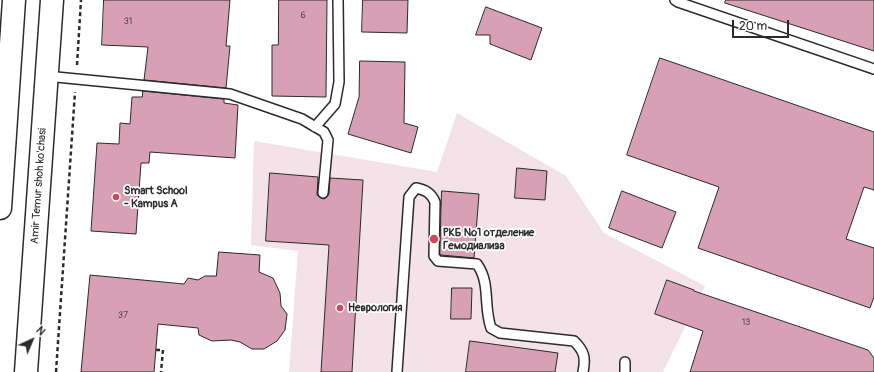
<!DOCTYPE html>
<meta charset="utf-8">
<style>
body{margin:0}
#map{position:relative;width:874px;height:372px;overflow:hidden;background:#fff;font-family:Pangolin,sans-serif}
canvas{display:block}
.north{position:absolute;left:12px;top:320px;width:40px;height:40px;-webkit-text-stroke:3px #fff;paint-order:stroke;rotate:44deg;font-size:11px;font-weight:700;line-height:16px;text-align:center;color:#2b2b2b}
.north::after{content:'';display:block;margin:auto;width:14px;height:18px;background:#2b2b2b;clip-path:polygon(50% 0,100% 100%,50% 72%,0 100%)}
.scale{position:absolute;left:732px;top:20px;width:57px;height:18px;box-sizing:border-box;border:2px solid #2b2b2b;border-top:0;padding-left:5px;font-size:12px;line-height:14px;white-space:nowrap;color:#2b2b2b;-webkit-text-stroke:3px #fff;paint-order:stroke}
</style>
<div id="map">
<canvas width="874" height="372"></canvas>
<div class="north">N</div>
<div class="scale">20 m</div>
</div>
<script>
const c = document.querySelector('canvas').getContext('2d');
c.lineJoin = 'round';
function fillPath(path, color) { c.fillStyle = color; c.fill(path, 'evenodd'); }
function strokePath(path, color, width, dash) { c.strokeStyle = color; c.lineWidth = width; c.lineCap = dash ? 'butt' : 'round'; c.setLineDash(dash || []); c.stroke(path); }
function label(font, color, halo, rows, align = 'center') {
  c.font = font + ' Pangolin,sans-serif'; c.lineWidth = 3.5; c.setLineDash([]); c.textBaseline = 'middle'; c.strokeStyle = halo; c.fillStyle = color; for (const [text, x, y, turn = 0] of rows) {
    c.save(); c.translate(x, y); c.rotate((+turn || 0) * Math.PI / 180); c.textAlign = isNaN(turn) ? turn : align; if (halo) c.strokeText(text, 0, 0); c.fillText(text, 0, 0); c.restore();
  }
}
fillPath(new Path2D(`
 M457 113 566 176 604 233 705 286 663 372H289L298 251 251 245 254 141 437 172Z`), '#f3e2e8');
const building = new Path2D(`
 M104 0H230L226 46H230L226 88 144 80 148 47 102 45Z
 M279 0H327L326 97 272 96V45H278Z
 M363 0H408L407 33 362 32Z
 M726 0H874V51L725 3Z
 M486 7 542 28 531 60 490 44V35H476Z
 M660 58 874 132V190L864 187 846 239 874 248V297L870 308 698 248 719 187 627 155Z
 M360 61 405 62 404 123 418 127 411 153 348 134 359 97Z
 M143 91 224 99V103L238 105 235 158 150 152 149 163H141L136 234 91 231 97 143 119 144 120 123 130 124 132 97H142Z
 M517 168 547 171 545 200 515 198Z
 M270 173 318 177 317 195 323 199 326 198 329 194 330 178 363 180 352 372H321L329 245 266 241Z
 M442 191 479 194 474 258 441 255 440 254Z
 M622 191 676 212 662 248 609 228Z
 M219 252 260 255 259 272 273 278 280 293 281 306 287 314 285 330 277 341 264 349H252L240 342 231 340 212 341 199 335 198 328 158 324 154 372H81L90 275 184 284 188 278 198 280 205 276H216Z
 M667 280 694 290V291L868 350 874 358V372H690L703 331 655 314Z
 M452 288H472L471 319H451Z
 M470 341 558 353 555 372H466Z`);
fillPath(building, '#d8a0b4');
strokePath(building, '#2b2b2b', 1);
const lane = new Path2D(`
 M675 0 678 2 874 69
 M46 76 230 94 302 119 324 132 328 140 323 193
 M315 127 335 104 339 82 338 0
 M397 372 409 197 416 188C426 190 431 193 435 202L434 256 438 261 477 264C491 284 483 305 491 328L500 333 574 341C584 351 586 357 583 372
 M625 372V362`);
const secondary = new Path2D(`
 M0 208 14 0
 M26 372 52 0`);
strokePath(lane, '#2b2b2b', 12);
strokePath(secondary, '#2b2b2b', 25);
strokePath(new Path2D(`
 M77 65 81 0
 M156 350H163L161 372
 M56 372 75 92`), '#2b2b2b', 2.5, [4, 3]);
strokePath(lane, '#fff', 9);
strokePath(secondary, '#fff', 22);
for (const [x, y, r, color] of [
 [116,197,4,"#d1495b"],
 [434,239,5,"#d1495b"],
 [340,308,4,"#d1495b"]
]) { const dot = new Path2D(); dot.arc(x, y, r, 0, 2 * Math.PI); c.fillStyle = color; c.fill(dot); strokePath(dot, '#fff', 1.5); }
label('9px', '#56484d', null, [
 ["6",303,16],
 ["31",128,22],
 ["37",123,316],
 ["13",746,323]
]);
label('11px', '#2b2b2b', '#fff', [
 ["Amir Temur shoh ko'chasi",39,186,-86]
]);
label('bold 11px', '#2b2b2b', '#fff', [
 ["Smart School",124,191],
 ["- Kampus A",124,204],
 ["РКБ №1 отделение",443,233],
 ["Гемодиализа",443,246],
 ["Неврология",348,308]
], 'left');
</script>
